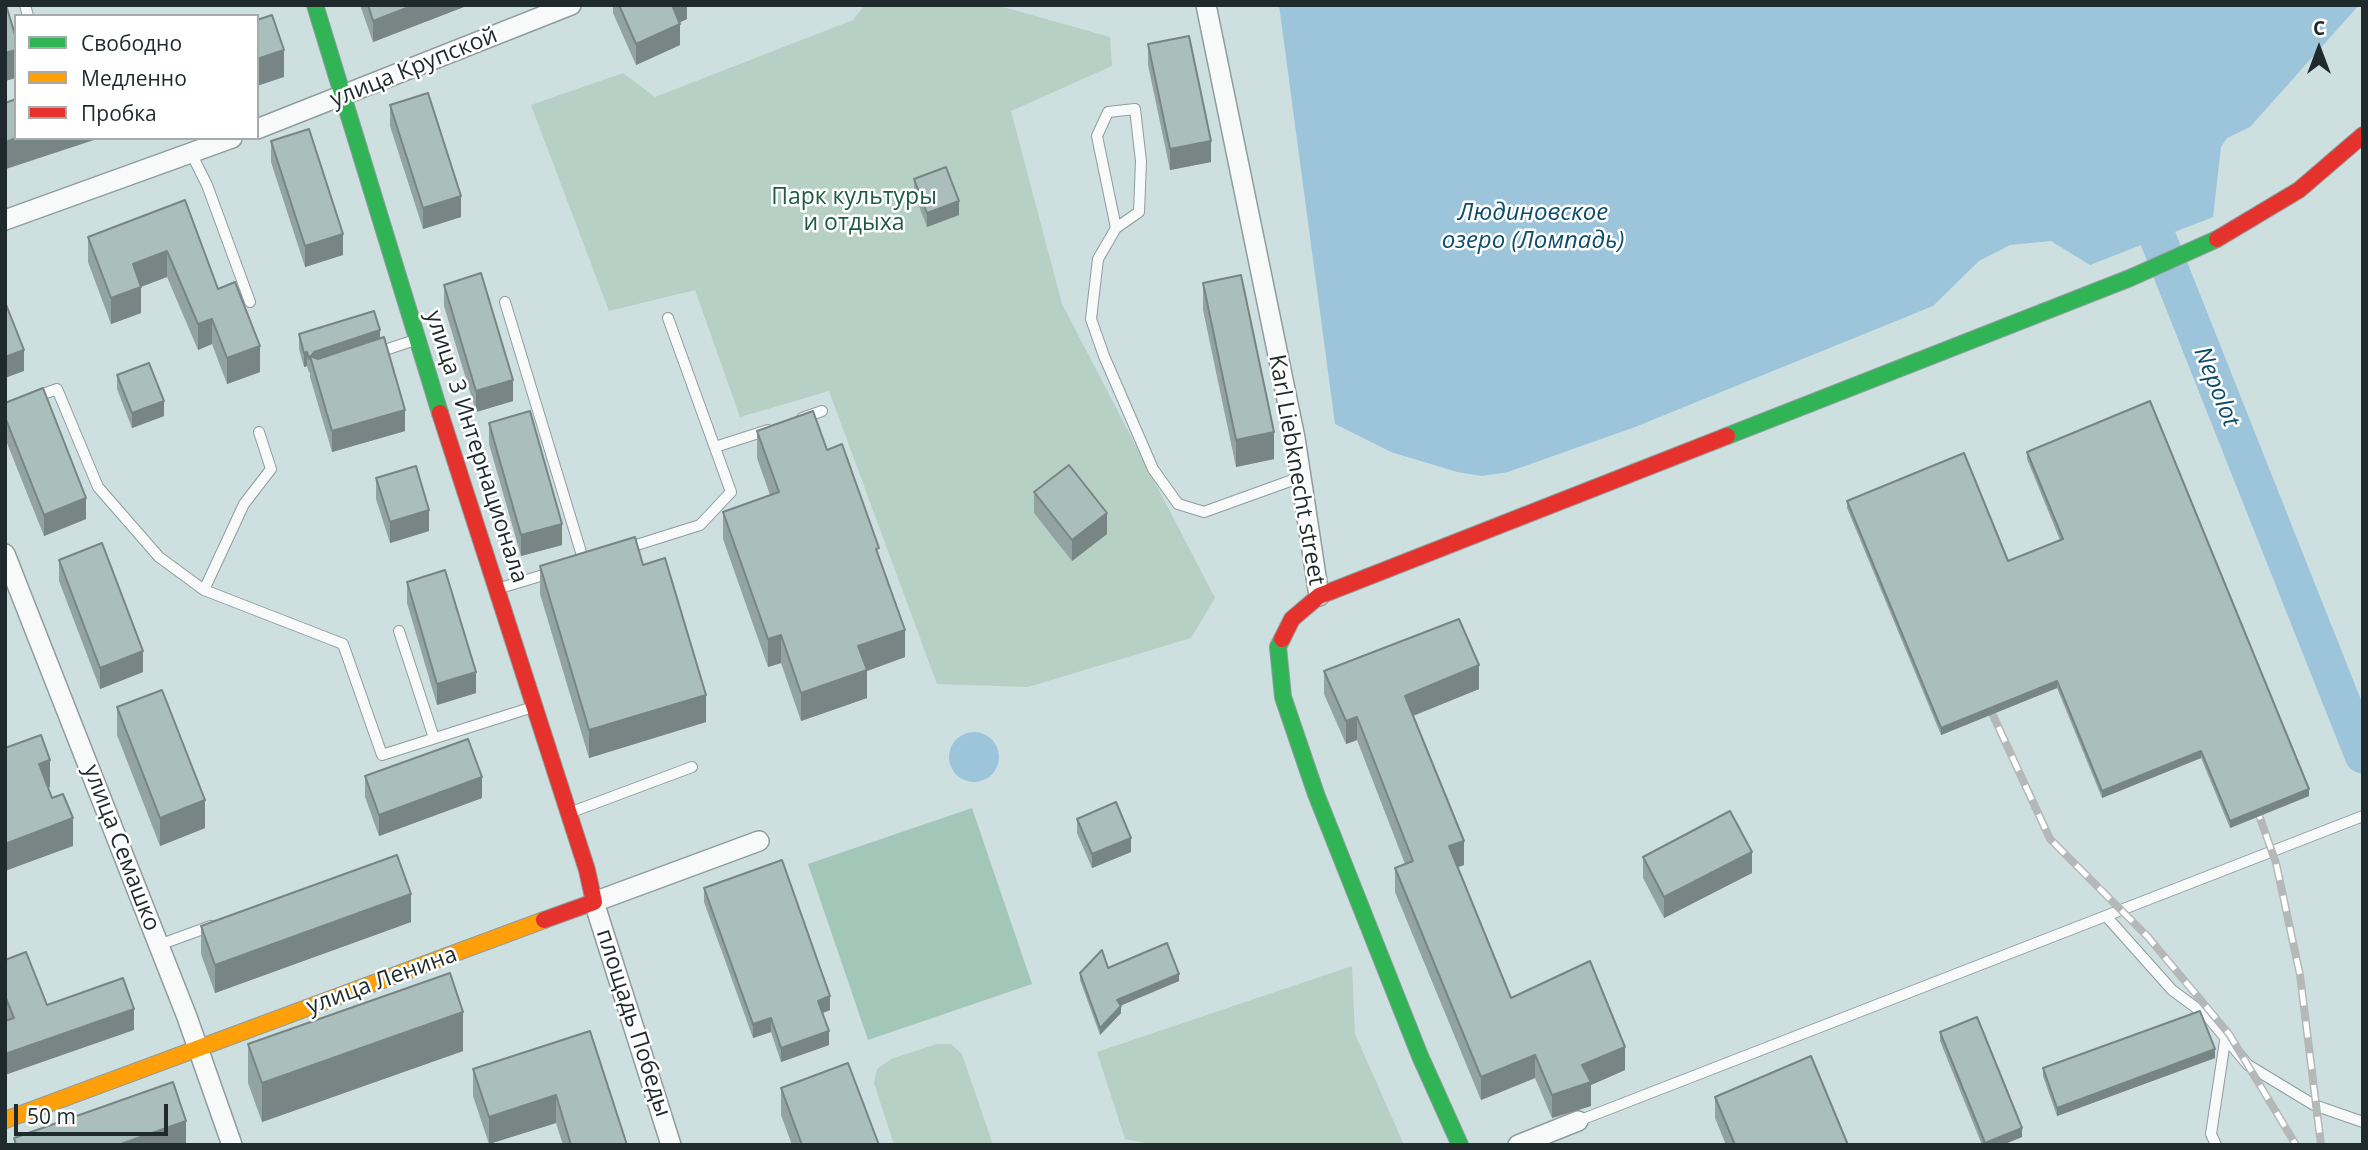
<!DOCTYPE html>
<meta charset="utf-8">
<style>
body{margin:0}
#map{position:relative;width:2368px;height:1150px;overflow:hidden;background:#cedfe0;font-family:"Open Sans",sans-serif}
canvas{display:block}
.frame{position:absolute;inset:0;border:7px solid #1e2a2b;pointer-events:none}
.legend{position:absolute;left:14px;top:14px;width:245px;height:126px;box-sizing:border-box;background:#fff;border:2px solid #a5aaaa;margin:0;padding:9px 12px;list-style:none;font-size:21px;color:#1e2a2b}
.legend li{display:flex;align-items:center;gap:14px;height:35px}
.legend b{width:35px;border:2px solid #a5aaaa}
.north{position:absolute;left:2284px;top:14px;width:70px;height:70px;-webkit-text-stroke:5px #fff;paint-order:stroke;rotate:0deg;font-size:19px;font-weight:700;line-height:28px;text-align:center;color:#1e2a2b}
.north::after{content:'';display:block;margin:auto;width:24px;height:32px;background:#1e2a2b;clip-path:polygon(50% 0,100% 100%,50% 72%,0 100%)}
.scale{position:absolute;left:14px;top:1104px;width:154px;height:32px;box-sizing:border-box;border:4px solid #1e2a2b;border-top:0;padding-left:9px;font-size:21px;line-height:24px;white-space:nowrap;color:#1e2a2b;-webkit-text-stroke:5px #fff;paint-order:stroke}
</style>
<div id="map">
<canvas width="2368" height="1150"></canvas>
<div class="frame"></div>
<ul class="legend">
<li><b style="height:9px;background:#30b455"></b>Свободно</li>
<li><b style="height:9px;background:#ff9f0a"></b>Медленно</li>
<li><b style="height:9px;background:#e5322d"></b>Пробка</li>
</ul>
<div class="north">С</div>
<div class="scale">50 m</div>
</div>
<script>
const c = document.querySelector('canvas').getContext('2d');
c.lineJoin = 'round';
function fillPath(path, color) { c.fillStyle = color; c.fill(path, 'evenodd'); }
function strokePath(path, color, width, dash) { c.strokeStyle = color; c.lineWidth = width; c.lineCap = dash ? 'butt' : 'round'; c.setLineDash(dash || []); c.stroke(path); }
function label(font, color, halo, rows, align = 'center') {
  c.font = font + ' "Open Sans",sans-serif'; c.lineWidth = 5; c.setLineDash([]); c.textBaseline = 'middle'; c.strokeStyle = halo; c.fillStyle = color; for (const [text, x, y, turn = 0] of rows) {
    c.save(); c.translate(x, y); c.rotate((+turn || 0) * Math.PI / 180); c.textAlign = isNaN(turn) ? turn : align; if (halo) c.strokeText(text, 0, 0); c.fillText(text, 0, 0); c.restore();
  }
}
fillPath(new Path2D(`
 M865 5H996L1110 37 1112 66 1011 111 1062 304 1215 598 1191 638 1028 687 937 684 829 391 740 417 695 290 609 311 531 105 623 73 655 97 853 20Z
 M1352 966 1355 1034 1404 1145H1155L1125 1139 1097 1052Z
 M937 1044H951L962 1054 993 1145H894L874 1083 877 1069 891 1059Z`), '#b6d0c6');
fillPath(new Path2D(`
 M972 808 1032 984 868 1040 808 864Z`), '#a2c6b7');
fillPath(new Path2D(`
 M1279 5H2359L2250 127 2227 138 2221 147 2213 217 2090 265 2051 241 2010 245 1979 261 1933 306 1635 427 1508 472 1482 476 1457 472 1391 452 1335 424Z
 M949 757a25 25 0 1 1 50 0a25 25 0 1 1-50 0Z`), '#9cc4da');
strokePath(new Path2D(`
 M2150 190 2157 236 2363 755`), '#9cc4da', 37);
const lane = new Path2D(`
 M25 5 28 16
 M191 153 207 185 250 302
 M1116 228 1097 136 1108 112 1135 109 1141 161 1139 212 1116 228 1098 259 1091 319 1104 356 1153 469 1178 504 1204 512 1301 477
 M505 302 584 562
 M376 353 415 340
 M35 397 57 389 98 487 159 557 204 590 343 644 382 755 533 707
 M802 418 822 411
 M715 447 768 430
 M627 548 700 525 731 492 668 318
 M497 589 550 573
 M204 590 244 504 271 469 259 432
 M399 631 434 738
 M569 813 692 767
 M2106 916 2172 990 2207 1016 2248 1065 2314 1105 2363 1122
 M159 945 211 926
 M1578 1121 2363 816
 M2216 1145 2211 1134 2225 1041`);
const street = new Path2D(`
 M1206 5 1295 438 1319 596
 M257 129 571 5
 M5 220 232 138
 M5 554 187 1017 232 1145
 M671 1145 594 902 759 841
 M1518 1145 1578 1121`);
const fast = new Path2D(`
 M315 5 440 413
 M1727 436 2130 278 2217 239
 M1282 639 1278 647 1283 697 1316 794 1420 1056 1460 1145`);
const slow = new Path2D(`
 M5 1120 544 920`);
const jam = new Path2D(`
 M2217 239 2299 190 2363 135
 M440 413 587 870 594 902 544 920
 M1282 639 1292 619 1319 596 1727 436`);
strokePath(lane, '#8f9c9d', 12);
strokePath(street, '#8f9c9d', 22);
strokePath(fast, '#8f9c9d', 18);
strokePath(slow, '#8f9c9d', 18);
strokePath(jam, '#8f9c9d', 18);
strokePath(lane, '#f8fafa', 10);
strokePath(street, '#f8fafa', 19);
strokePath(fast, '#30b455', 16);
strokePath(slow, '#ff9f0a', 16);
strokePath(jam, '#e5322d', 16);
const rail = new Path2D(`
 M1985 698 2050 839 2148 937 2229 1034 2296 1145
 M2255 804 2276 863 2300 975 2321 1145`);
strokePath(rail, '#b4b8b8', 8);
strokePath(rail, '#fff', 5, [16]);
fillPath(new Path2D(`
 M360 5H469L373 42Z
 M613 5H687V19L680 22V45L636 65 613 13Z
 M1148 44 1211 162 1170 170 1148 65Z
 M16 99 6 169 5 166V103Z
 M390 105 461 217 423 229 390 126Z
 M271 141 343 255 305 267 271 162Z
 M914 179 959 215 927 227 914 193Z
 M185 200 218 289 260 372 227 384 212 344 198 350 167 277 141 286V313L111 324 88 262V237Z
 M1203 283 1274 459 1236 467 1203 310Z
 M444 285 513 401 476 412 444 306Z
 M299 334 380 339 405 431 332 452 310 377V372L309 373 307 366 304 367 299 349Z
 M117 375 164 416 132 428 117 389Z
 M5 403 86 519 44 536 5 438Z
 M489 423 562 545 521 556 489 444Z
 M757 431 827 450 879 556 905 657 867 671V698L801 721 781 663 768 667 723 539V512L770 495 757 458Z
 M2027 452 2309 796 2230 828 2201 758 2102 798 2057 688 1941 735 1847 508V501L2008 561 2060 540 2027 459Z
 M376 478 429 531 390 543 376 499Z
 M1034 492 1107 534 1072 561 1034 513Z
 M59 560 143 672 100 689 59 581Z
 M643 565 706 722 589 758 540 594V566Z
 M407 582 476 693 437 705 407 603Z
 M1324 671 1479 689 1413 716 1464 865 1458 867 1511 998 1625 1070 1591 1085V1106L1552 1118 1535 1078 1481 1100 1395 892V868L1405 864 1357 740 1346 744 1324 694Z
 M117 707 205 828 160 846 117 735Z
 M365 776 482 798 379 836 365 797Z
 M1077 819 1131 852 1092 868 1077 833Z
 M1643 857 1752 873 1664 918 1643 878Z
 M704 888 830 1010 822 1013 829 1045 781 1062 771 1032 753 1038 704 902Z
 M411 922 215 993 201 954V926Z
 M5 960 47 1005 134 1030 7 1020 5 1017Z
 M1108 968 1179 981 1120 1006 1121 1013 1100 1035 1080 980V973Z
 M590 1031 627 1145H563L556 1123 489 1144 473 1096V1069Z
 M1940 1032 2022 1137 2002 1145H1982L1940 1041Z
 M248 1044 463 1051 262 1122 248 1083Z
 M2215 1058 2057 1116 2043 1076V1068Z
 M781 1088 879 1145H792L781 1115Z
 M1715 1097 1848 1145H1726L1715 1118Z`), '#92a3a2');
fillPath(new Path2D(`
 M414 5H469L373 42V21Z
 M672 5H687V19L672 26Z
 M680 24V45L636 65V44Z
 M16 50V78L5 81V53Z
 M284 50V77L257 86V59Z
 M16 138H100L6 169V142Z
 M1211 141V162L1170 170V149Z
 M461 196V217L423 229V208Z
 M959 201V215L927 227V213Z
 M343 234V255L305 267V246Z
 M167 251V277L133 290V264Z
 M141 287V313L111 324V298Z
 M212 319V344L198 350V324Z
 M380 330V344L313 367 310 357 314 352Z
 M260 346V372L227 384V358Z
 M24 350V371L5 378V357Z
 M307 352V366L304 367V353Z
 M513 380V401L476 412V391Z
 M164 401V416L132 428V413Z
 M405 410V431L332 452V431Z
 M1274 432V459L1236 467V440Z
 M86 498V519L44 536V515Z
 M429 510V531L390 543V522Z
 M1107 513V534L1072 561V540Z
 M562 524V545L521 556V535Z
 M905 630V657L867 671V698L801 721V693L858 646Z
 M781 635V663L768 667V639Z
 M143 651V672L100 689V668Z
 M1479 665V689L1405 719V696Z
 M476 672V693L437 705V684Z
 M2057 681V688L1941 735V728Z
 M706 695V722L589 758V730Z
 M1357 717V740L1346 744V721Z
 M2201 751V758L2102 798V791Z
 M50 760V787L39 791V764Z
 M482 777V798L379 836V815Z
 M2309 789V796L2230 828V821Z
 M205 800V828L160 846V818Z
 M73 818V846L5 871V844Z
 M1131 838V852L1092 868V854Z
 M1464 841V865L1449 870V846Z
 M1752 852V873L1664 918V897Z
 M411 894V922L215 993V965Z
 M1179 974V981L1117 1007V1000Z
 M830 996V1010L818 1015V1001Z
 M1121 1006V1013L1100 1035V1028Z
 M134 1009V1030L5 1075V1054Z
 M463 1012V1051L262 1122V1083Z
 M771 1018V1032L753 1038V1024Z
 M829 1031V1045L781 1062V1048Z
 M1625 1047V1070L1591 1085V1106L1552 1118V1095L1582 1065Z
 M2215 1049V1058L2057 1116V1108Z
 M1535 1055V1078L1481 1100V1077Z
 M556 1095V1123L489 1144V1117Z
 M186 1121V1145H118Z
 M2022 1128V1137L2002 1145H1985V1143Z`), '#778584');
const building = new Path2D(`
 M5 5H6L16 38V50L5 53Z
 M368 5H414L373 21Z
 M619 5H672L680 24 636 44Z
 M272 15 284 50 257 59V20Z
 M1189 36 1211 141 1170 149 1148 44Z
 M428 93 461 196 423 208 390 105Z
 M16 99V138L6 142 5 139V103Z
 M309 129 343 234 305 246 271 141Z
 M946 167 959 201 927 213 914 179Z
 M185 200 218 289 235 282 260 346 227 358 212 319 198 324 167 251 133 264 141 287 111 298 88 237Z
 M481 273 513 380 476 391 444 285Z
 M1241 275 1274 432 1236 440 1203 283Z
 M5 302 24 350 5 357Z
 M374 311 380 330 314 352 309 359 307 352 304 353 299 334Z
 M384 337 405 410 332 431 310 356 318 359Z
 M149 363 164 401 132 413 117 375Z
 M43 388 86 498 44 515 5 417V403Z
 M2150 401 2309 789 2230 821 2201 751 2102 791 2057 681 1941 728 1847 501 1964 453 2008 561 2063 539 2027 452Z
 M530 411 562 524 521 535 489 423Z
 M813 411 827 450 842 444 879 548 876 549 905 630 858 646 867 670 801 693 781 635 768 639 723 512 779 492 757 431Z
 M1069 465 1107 513 1072 540 1034 492Z
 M416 466 429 510 390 522 376 478Z
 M635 537 643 565 665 558 706 695 589 730 540 566Z
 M102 543 143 651 100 668 59 560Z
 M445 570 476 672 437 684 407 582Z
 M1459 619 1479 665 1405 696 1464 841 1449 846 1511 998 1590 961 1625 1047 1582 1065 1591 1082 1552 1095 1535 1055 1481 1077 1395 868 1413 861 1357 717 1346 721 1324 671Z
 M162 690 205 800 160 818 117 707Z
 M41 735 50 760 39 764 52 798 63 794 73 818 5 844V748Z
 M468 739 482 777 379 815 365 776Z
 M1116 802 1131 838 1092 854 1077 819Z
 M1730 811 1752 852 1664 897 1643 857Z
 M397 855 411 894 215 965 201 926Z
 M782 860 830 996 818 1001 829 1031 781 1048 771 1018 753 1024 704 888Z
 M1167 943 1179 974 1117 1000 1121 1006 1100 1028 1080 973 1102 950 1108 968Z
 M26 952 47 1005 123 978 134 1009 5 1054V1021L14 1018 5 996V960Z
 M450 973 463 1012 262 1083 248 1044Z
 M2200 1011 2215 1049 2057 1108 2043 1068Z
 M1977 1017 2022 1128 1985 1143 1940 1032Z
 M590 1031 627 1145H571L556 1095 489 1117 473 1069Z
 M1811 1056 1848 1145H1735L1715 1097Z
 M848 1063 879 1145H802L781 1088Z
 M173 1082 186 1121 118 1145H16L14 1138Z`);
fillPath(building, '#aabebc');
strokePath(building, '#778584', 2);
label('23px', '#1e2a2b', '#fff', [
 ["улица Крупской",414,68,-22],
 ["улица 3 Интернационала",476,447,72],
 ["Karl Liebknecht street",1296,470,80],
 ["улица Семашко",121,848,69],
 ["улица Ленина",382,981,-20],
 ["площадь Победы",633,1023,72]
]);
label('23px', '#1e5c40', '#fff', [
 ["Парк культуры",854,197],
 ["и отдыха",854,223]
]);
label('italic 24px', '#0e4d6b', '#fff', [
 ["Людиновское",1533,213],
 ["озеро (Ломпадь)",1533,241],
 ["Nepolot",2216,387,68]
]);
</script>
